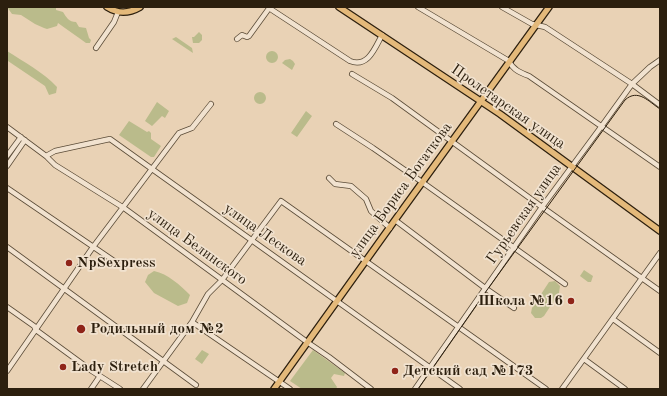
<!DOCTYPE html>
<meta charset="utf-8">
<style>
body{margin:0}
#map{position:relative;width:667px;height:396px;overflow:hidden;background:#e9d2b5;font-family:"Old Standard TT",serif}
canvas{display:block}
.frame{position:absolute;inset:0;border:8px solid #2c1f0e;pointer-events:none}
</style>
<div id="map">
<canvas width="667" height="396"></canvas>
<div class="frame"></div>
</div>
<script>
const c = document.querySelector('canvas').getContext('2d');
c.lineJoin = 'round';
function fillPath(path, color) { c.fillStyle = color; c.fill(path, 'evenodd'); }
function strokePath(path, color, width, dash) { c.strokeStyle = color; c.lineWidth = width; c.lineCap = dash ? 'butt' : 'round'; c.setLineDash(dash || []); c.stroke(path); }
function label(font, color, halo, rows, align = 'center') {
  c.font = font + ' "Old Standard TT",serif'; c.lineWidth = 3.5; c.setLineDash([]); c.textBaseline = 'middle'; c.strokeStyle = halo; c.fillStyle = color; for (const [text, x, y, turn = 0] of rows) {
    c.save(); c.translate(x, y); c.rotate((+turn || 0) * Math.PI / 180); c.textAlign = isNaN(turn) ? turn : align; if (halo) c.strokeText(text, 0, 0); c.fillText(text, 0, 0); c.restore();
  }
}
fillPath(new Path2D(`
 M7 7H56V10L63 12C66 17 69 22 76 22L79 27 86 28 89 38 91 40 90 43H86C77 36 67 30 58 23L57 26 47 29 44 28 35 24 21 15 12 14Z
 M199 32 202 35V40L199 43H193L192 37H194Z
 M176 37 192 48 193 53 172 39Z
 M266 57a6 6 0 1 1 12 0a6 6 0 1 1-12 0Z
 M7 51C24 62 43 72 57 87L56 93 49 95 45 86 8 61Z
 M290 59 293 61 295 64 292 70 282 63 285 60Z
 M254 98a6 6 0 1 1 12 0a6 6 0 1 1-12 0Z
 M157 102 169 111 165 118 162 116 152 126 145 121Z
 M306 111 312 116 297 137 291 133Z
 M129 121 147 132 149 131 151 133V139L161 146 154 157H151L119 135Z
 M584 270 593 276 591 282H588L580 276Z
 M154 271C168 274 180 285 190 295L187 303 178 306 154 293 145 282 148 275Z
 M555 281 560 286 559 293 544 316 541 318H535L531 313 532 308 549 282Z
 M202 350 209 354 202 364 195 359Z
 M313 350 345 373 344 376 334 374 331 378 337 387 336 389H302L290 381Z`), '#babb8b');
const minor = new Path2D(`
 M418 7 509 61C513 70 521 73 529 76L660 167
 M502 7 532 24 545 27 632 84 660 105
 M269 8 350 61C368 68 375 48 382 35
 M237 39 242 35 247 37 249 36 270 7
 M96 48 114 22 118 12
 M352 74 392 98 542 207 660 291
 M336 124 373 148 422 182 565 284
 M7 127 46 156 55 165 124 208 307 342 329 357 371 389
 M7 156 21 137
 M46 156 55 151 110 139 460 389
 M7 166 25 140
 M329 178 335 184 351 186 366 199 371 211 390 228
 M7 188 117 263
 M395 220 485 288 514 308
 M7 247 196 385
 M7 307 34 326 36 330 92 371 120 389
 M613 319 660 353
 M192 322 290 389
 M584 359 625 389
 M7 371 93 247 179 133 192 128 211 104
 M91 389 100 376
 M143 389 192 322 208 294 222 280 281 201 546 389
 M415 389 542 207 601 127 632 84 650 67 660 60
 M562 389 660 253`);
const major = new Path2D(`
 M107 7C118 14 128 14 140 7
 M339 7 500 114 660 231
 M274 389 395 220 549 7`);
strokePath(minor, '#5b4c38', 6);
strokePath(major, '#2c1f0e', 8);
strokePath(minor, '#f1e2cf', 4.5);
strokePath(major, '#e4b97a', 5.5);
strokePath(new Path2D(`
 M418 389 487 290 625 100C638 88 649 102 660 109`), '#2c1f0e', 1);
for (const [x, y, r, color] of [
 [69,263,4,"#8f2418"],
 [571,301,4,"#8f2418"],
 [81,329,5,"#8f2418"],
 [63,367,4,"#8f2418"],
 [395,371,4,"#8f2418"]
]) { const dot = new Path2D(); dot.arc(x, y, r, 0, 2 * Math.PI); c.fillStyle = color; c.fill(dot); strokePath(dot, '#f1e2cf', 1.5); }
label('15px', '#2c1f0e', '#f1e2cf', [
 ["Пролетарская улица",508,107,35],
 ["улица Бориса Богаткова",401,190,-54],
 ["Гурьевская улица",524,214,-55],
 ["улица Лескова",265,235,35],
 ["улица Белинского",197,247,36]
]);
label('bold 15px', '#2c1f0e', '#f1e2cf', [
 ["NpSexpress",77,263],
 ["Школа №16",563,301,"right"],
 ["Родильный дом №2",90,329],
 ["Lady Stretch",71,367],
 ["Детский сад №173",403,371]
], 'left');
</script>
